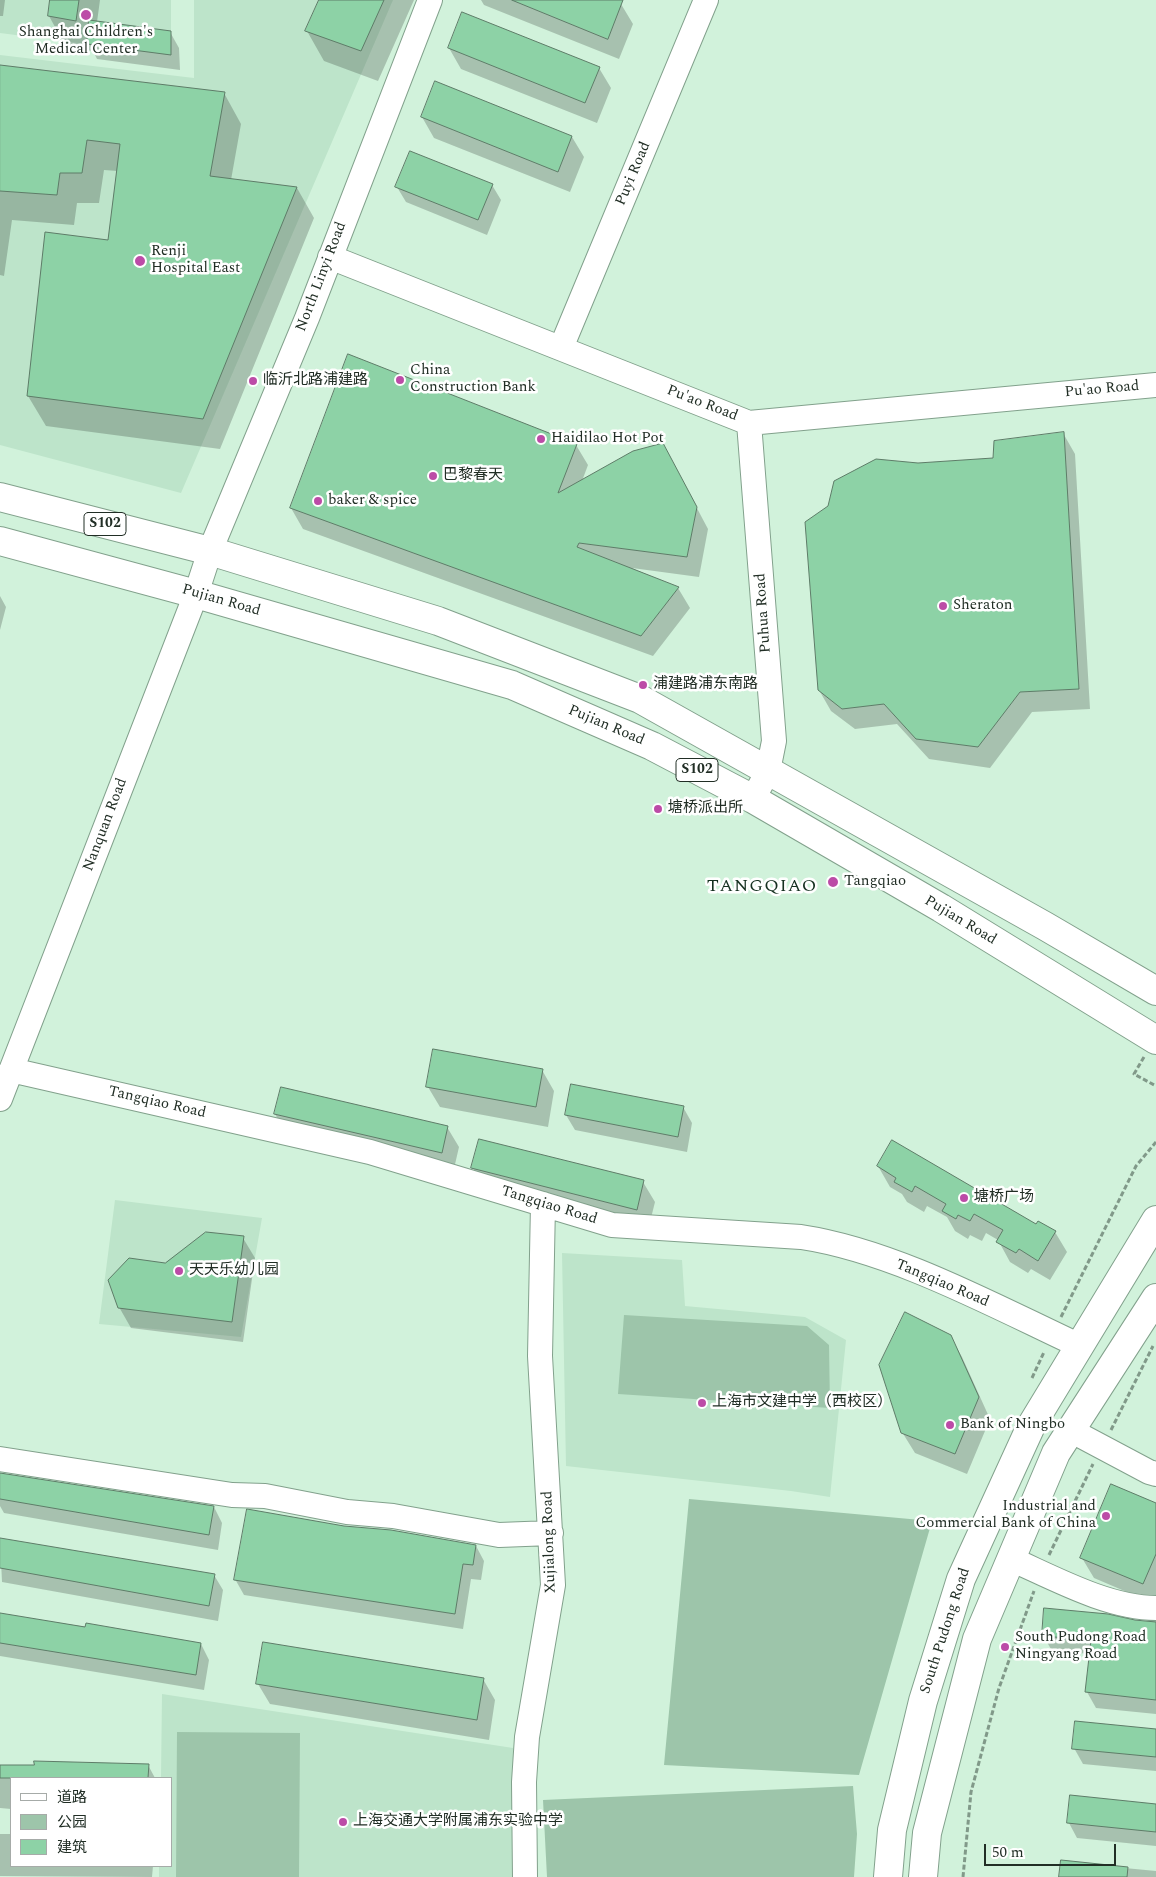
<!DOCTYPE html>
<meta charset="utf-8">
<style>
body{margin:0}
#map{position:relative;width:1156px;height:1877px;overflow:hidden;background:#d1f2db;font-family:Spectral,"Noto Sans SC",serif}
canvas{display:block}
.legend{position:absolute;left:10px;top:1777px;width:162px;height:90px;box-sizing:border-box;background:#fff;border:1px solid #a6aba8;margin:0;padding:6px 9px;list-style:none;font-size:15px;color:#212e25}
.legend li{display:flex;align-items:center;gap:10px;height:25px}
.legend b{width:25px;border:1px solid #a6aba8}
.scale{position:absolute;left:984px;top:1844px;width:132px;height:22px;box-sizing:border-box;border:2px solid #212e25;border-top:0;padding-left:6px;font-size:15px;line-height:18px;white-space:nowrap;color:#212e25;-webkit-text-stroke:4px #fff;paint-order:stroke}
</style>
<div id="map">
<canvas width="1156" height="1877"></canvas>
<ul class="legend">
<li><b style="height:6px;background:#fff"></b>道路</li>
<li><b style="height:14px;background:#9dc5aa"></b>公园</li>
<li><b style="height:14px;background:#8dd2a6"></b>建筑</li>
</ul>
<div class="scale">50 m</div>
</div>
<script>
const c = document.querySelector('canvas').getContext('2d');
c.lineJoin = 'round';
function fillPath(path, color) { c.fillStyle = color; c.fill(path, 'evenodd'); }
function strokePath(path, color, width, dash) { c.strokeStyle = color; c.lineWidth = width; c.lineCap = dash ? 'butt' : 'round'; c.setLineDash(dash || []); c.stroke(path); }
function label(font, color, halo, rows, align = 'center') {
  c.font = font + ' Spectral,"Noto Sans SC",serif'; c.lineWidth = 5; c.setLineDash([]); c.textBaseline = 'middle'; c.strokeStyle = halo; c.fillStyle = color; for (const [text, x, y, turn = 0] of rows) {
    c.save(); c.translate(x, y); c.rotate((+turn || 0) * Math.PI / 180); c.textAlign = isNaN(turn) ? turn : align; if (halo) c.strokeText(text, 0, 0); c.fillText(text, 0, 0); c.restore();
  }
}
fillPath(new Path2D(`
 M0 0H171V55L0 33Z
 M194 0H393L181 493 0 445V55L194 78Z
 M115 1200 262 1218 241 1337 99 1324Z
 M562 1253 682 1260 685 1306 805 1317 846 1340 830 1497 791 1491 566 1466Z
 M162 1694 513 1748 516 1877H159V1866H171V1778H161Z`), '#bde4ca');
fillPath(new Path2D(`
 M624 1315 807 1326 829 1345 830 1408 618 1394Z
 M689 1499 932 1521 859 1775 664 1765Z
 M177 1732 300 1733 299 1877H176Z
 M853 1786 857 1834 854 1877H547L543 1800Z`), '#9dc5aa');
fillPath(new Path2D(`
 M0 0H5L3 16H0Z
 M51 0H100L97 22 170 32 179 48 180 70 97 59 93 51 66 47 49 16Z
 M320 0H414L378 81 324 61 307 31Z
 M481 0H613L621 4 633 24 619 59 484 5Z
 M449 48 599 68 611 88 597 123 461 69Z
 M0 66 224 93 241 124 231 180 297 188 314 218 220 449 46 426 28 396 109 241 118 171 104 170 99 203H77L74 225 12 220 4 276 0 275Z
 M422 117 572 137 584 157 570 192 434 138Z
 M492 185 501 200 487 235 406 202 397 187Z
 M1063 433 1075 454 1090 709 1032 712 990 768 929 759 897 724 855 729 831 711 819 690 918 465 994 459Z
 M576 445 588 465 582 481 674 465 708 529 699 577 632 568 678 588 690 608 653 656 303 529 291 508Z
 M0 596 6 607 0 630Z
 M542 1070 554 1091 548 1127 440 1107 428 1087Z
 M683 1107 692 1123 687 1152 575 1130 566 1115Z
 M275 1114 447 1127 459 1147 453 1173 287 1135Z
 M878 1166 1055 1232 1067 1252 1050 1280 1031 1269 1028 1273 1010 1262 998 1240 986 1233 982 1241 970 1235 968 1239 955 1231 947 1217 927 1206 924 1212 907 1202 902 1194 890 1187Z
 M473 1168 643 1182 655 1202 648 1230 485 1189Z
 M243 1238 255 1258 243 1342 131 1328 119 1307 166 1264Z
 M950 1336 962 1357 990 1419 967 1474 915 1453 902 1432Z
 M0 1474 214 1507 222 1523 218 1550 4 1513 0 1506Z
 M1156 1504V1602L1155 1604 1094 1578 1082 1558Z
 M344 1527 476 1546 484 1561 481 1580 471 1579 463 1629 244 1595 235 1579Z
 M0 1539 214 1575 223 1590 218 1621 2 1582Z
 M0 1614 201 1644 209 1660 204 1690 0 1656Z
 M1156 1621V1714L1096 1708 1087 1692 1091 1654 1052 1651 1043 1635 1137 1622Z
 M483 1679 495 1700 489 1740 270 1704 258 1684Z
 M1156 1730V1771L1083 1764 1074 1748Z
 M148 1765 155 1778H11V1809L0 1808V1766Z
 M1156 1805V1846L1077 1838 1069 1823Z
 M0 1834H11V1866H153L152 1877 0 1876Z
 M1062 1862 1156 1871V1877H1060Z`), '#0003');
const building = new Path2D(`
 M50 0H79L76 21 48 16Z
 M319 0H384L361 51 305 31Z
 M512 0H623L608 39Z
 M462 12 600 67 585 103 448 48Z
 M89 20 171 31V55L87 44Z
 M0 65 225 92 210 176 297 187 203 419 27 396 45 232 108 240 120 144 87 140 82 173H60L57 195 0 191Z
 M435 81 572 136 558 172 421 117Z
 M410 151 493 184 478 220 395 187Z
 M348 354 577 444 558 493 633 451 663 443 697 507 687 557 579 543 577 547 679 587 641 636 290 508Z
 M1064 432 1079 689 1020 692 978 747 916 739 884 704 842 709 818 690 805 522 828 506 834 481 876 459 918 463 993 458 994 441Z
 M433 1049 543 1069 536 1107 426 1087Z
 M571 1084 684 1106 678 1137 565 1115Z
 M281 1087 448 1126 442 1153 274 1114Z
 M479 1139 644 1180 637 1210 471 1168Z
 M892 1140 1036 1224 1038 1221 1056 1231 1038 1261 1019 1249 1016 1253 996 1242 1003 1230 974 1214 970 1221 958 1215 956 1219 942 1211 946 1204 915 1186 912 1192 894 1182 896 1178 877 1166Z
 M206 1232 244 1236 232 1322 118 1308 108 1280 129 1258 165 1263Z
 M905 1312 951 1335 979 1397 955 1454 901 1433 879 1365Z
 M0 1473 214 1506 209 1535 0 1499Z
 M1111 1484 1156 1503V1554L1143 1584 1080 1558Z
 M247 1509 344 1526 391 1530 476 1545 473 1565 463 1564 455 1614 234 1580Z
 M0 1538 215 1574 209 1606 0 1568Z
 M1044 1608 1108 1614 1135 1620 1156 1622V1700L1085 1692 1091 1640 1042 1636Z
 M0 1613 85 1627 86 1623 201 1643 196 1675 0 1643Z
 M263 1642 484 1678 477 1720 256 1684Z
 M1075 1721 1156 1729V1757L1072 1749Z
 M34 1761 149 1764 148 1778H0V1765H34Z
 M1070 1795 1156 1804V1832L1067 1823Z
 M1061 1860 1128 1867 1127 1877H1059Z`);
fillPath(building, '#8dd2a6');
strokePath(building, '#5e7c68', 1);
const minor = new Path2D(`
 M330 257 749 423 1156 385
 M561 348 706 0
 M749 423 774 741 768 771 753 799
 M11 1070 370 1152 612 1225 801 1237C894 1251 994 1306 1080 1346
 M0 1099 196 594 210 551 307 318 430 0
 M1070 1430 1149 1472 1156 1474
 M0 1459 232 1495 265 1496 347 1512 393 1516 499 1535 551 1533
 M1011 1559C1054 1578 1108 1608 1156 1608
 M525 1877 524 1782 527 1737 553 1585 540 1356 543 1204`);
const major = new Path2D(`
 M0 497 210 551 438 621 640 699 1045 926 1156 991
 M0 541 196 594 512 685 652 746 753 799 941 908 1156 1040
 M888 1877 892 1830 923 1701 961 1579 1031 1426 1156 1220
 M923 1877 927 1833 977 1639 1056 1453 1156 1298`);
strokePath(minor, '#82a18c', 26);
strokePath(major, '#82a18c', 30);
strokePath(new Path2D(`
 M1144 1057 1134 1074 1156 1086
 M1061 1317 1136 1166 1156 1142
 M1032 1378 1044 1352
 M1111 1430 1153 1346
 M1049 1555 1093 1464
 M963 1877 971 1792 999 1688 1034 1591`), '#819989', 3, [5, 2.5]);
strokePath(minor, '#fff', 24);
strokePath(major, '#fff', 28);
for (const [x, y, r, color] of [
 [86,15,6,"#bc4ba7"],
 [140,261,6,"#bc4ba7"],
 [400,380,5,"#bc4ba7"],
 [253,381,5,"#bc4ba7"],
 [541,439,5,"#bc4ba7"],
 [433,476,5,"#bc4ba7"],
 [318,501,5,"#bc4ba7"],
 [943,606,5,"#bc4ba7"],
 [643,685,5,"#bc4ba7"],
 [658,809,5,"#bc4ba7"],
 [833,882,6,"#bc4ba7"],
 [964,1198,5,"#bc4ba7"],
 [179,1271,5,"#bc4ba7"],
 [702,1403,5,"#bc4ba7"],
 [950,1425,5,"#bc4ba7"],
 [1106,1516,5,"#bc4ba7"],
 [1005,1647,5,"#bc4ba7"],
 [343,1822,5,"#bc4ba7"]
]) { const dot = new Path2D(); dot.arc(x, y, r, 0, 2 * Math.PI); c.fillStyle = color; c.fill(dot); strokePath(dot, '#fff', 2); }
for (const [x, y, w] of [
 [105,524,42],
 [697,770,42]
]) { const box = new Path2D(); box.roundRect(x - w / 2, y - 11.5, w, 23, 4); c.fillStyle = '#fff'; c.fill(box); strokePath(box, '#212e25', 1); }
label('bold 14px', '#212e25', null, [
 ["S102",105,524],
 ["S102",697,770]
]);
label('15px', '#212e25', '#fff', [
 ["Shanghai Children's",86,33,"center"],
 ["Medical Center",86,50,"center"],
 ["Renji",151,252],
 ["Hospital East",151,269],
 ["China",410,371],
 ["Construction Bank",410,388],
 ["临沂北路浦建路",263,381],
 ["Haidilao Hot Pot",551,439],
 ["巴黎春天",443,476],
 ["baker & spice",328,501],
 ["Sheraton",953,606],
 ["浦建路浦东南路",653,685],
 ["塘桥派出所",668,809],
 ["Tangqiao",844,882],
 ["塘桥广场",974,1198],
 ["天天乐幼儿园",189,1271],
 ["上海市文建中学（西校区）",712,1403],
 ["Bank of Ningbo",960,1425],
 ["Industrial and",1096,1507,"right"],
 ["Commercial Bank of China",1096,1524,"right"],
 ["South Pudong Road",1015,1638],
 ["Ningyang Road",1015,1655],
 ["上海交通大学附属浦东实验中学",353,1822]
], 'left');
label('15px', '#212e25', '#fff', [
 ["Puyi Road",634,174,-67],
 ["North Linyi Road",322,277,-69],
 ["Pu'ao Road",1102,390,-5],
 ["Pu'ao Road",702,404,21],
 ["Pujian Road",221,601,16],
 ["Puhua Road",764,613,-94],
 ["Pujian Road",606,726,23],
 ["Nanquan Road",106,825,-69],
 ["Pujian Road",960,921,31],
 ["Tangqiao Road",157,1103,13],
 ["Tangqiao Road",549,1206,17],
 ["Tangqiao Road",942,1284,23],
 ["Xujialong Road",550,1542,-92],
 ["South Pudong Road",946,1631,-72]
]);
c.letterSpacing = '1px';
label('18px', '#153120', '#fff', [
 ["TANGQIAO",762,887]
]);
c.letterSpacing = '0px';
</script>
